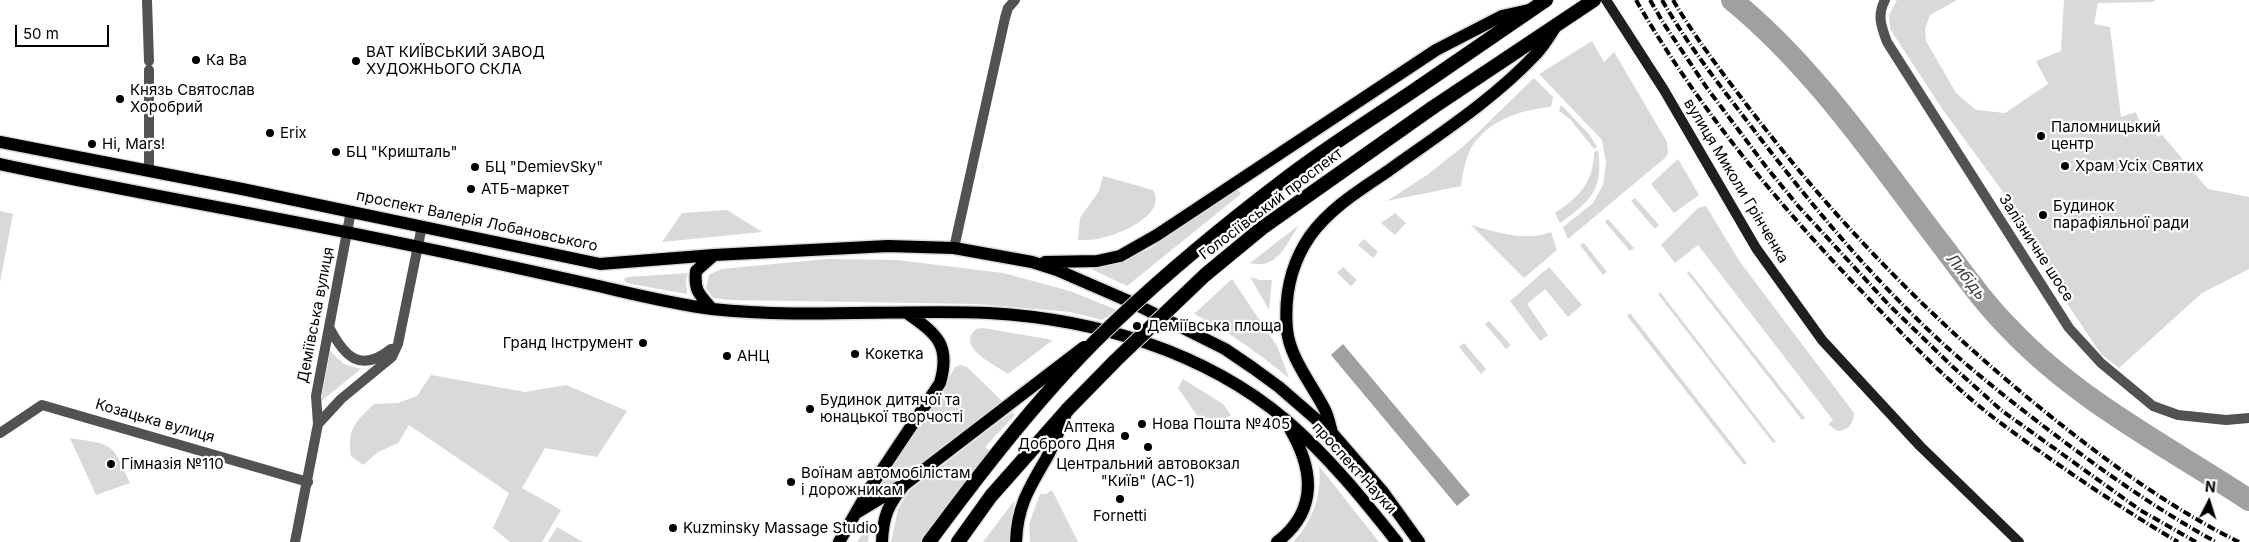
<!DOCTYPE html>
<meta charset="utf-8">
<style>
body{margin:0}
#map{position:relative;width:2249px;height:542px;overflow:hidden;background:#fff;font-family:Inter,sans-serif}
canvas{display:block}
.north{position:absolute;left:2184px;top:477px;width:50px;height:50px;-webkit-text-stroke:4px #fff;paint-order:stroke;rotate:5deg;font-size:14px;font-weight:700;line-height:20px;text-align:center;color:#000}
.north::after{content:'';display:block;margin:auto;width:18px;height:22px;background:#000;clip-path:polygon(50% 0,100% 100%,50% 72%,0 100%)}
.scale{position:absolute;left:15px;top:25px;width:94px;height:22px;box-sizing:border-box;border:2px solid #000;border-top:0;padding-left:6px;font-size:15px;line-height:18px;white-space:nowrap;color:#000;-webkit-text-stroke:4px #fff;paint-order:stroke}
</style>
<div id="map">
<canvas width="2249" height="542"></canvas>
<div class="north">N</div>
<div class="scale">50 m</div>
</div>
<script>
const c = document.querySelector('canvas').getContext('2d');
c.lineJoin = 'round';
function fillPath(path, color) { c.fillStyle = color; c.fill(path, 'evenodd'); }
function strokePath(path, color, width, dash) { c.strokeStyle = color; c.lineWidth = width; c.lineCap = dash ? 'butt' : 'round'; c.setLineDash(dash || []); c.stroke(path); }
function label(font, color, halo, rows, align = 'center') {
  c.font = font + ' Inter,sans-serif'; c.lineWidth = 4.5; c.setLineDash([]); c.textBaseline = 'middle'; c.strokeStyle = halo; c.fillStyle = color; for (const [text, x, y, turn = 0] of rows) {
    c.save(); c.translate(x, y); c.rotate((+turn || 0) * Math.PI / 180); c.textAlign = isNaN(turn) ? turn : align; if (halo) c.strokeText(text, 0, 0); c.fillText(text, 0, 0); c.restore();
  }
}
fillPath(new Path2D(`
 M1897 0H1957L1930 15 1925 29 1926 41 1956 93 1976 110 2005 113 2048 84 2036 61 2061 51 2064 0H2156L2152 2 2098 3 2094 24 2110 27 2121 117 2136 112 2142 128 2152 124 2157 137 2162 135 2208 189 2249 197V269L2202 293 2119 368 2101 354 2060 293 2028 226 1943 110 1890 29 1889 15Z
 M1592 41 1604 62 1614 52 1667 142 1668 153 1666 157 1568 239 1563 227 1593 203 1603 185 1606 162 1602 140 1539 74Z
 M1534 78 1553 97 1551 107C1522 110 1494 118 1475 142 1466 153 1463 172 1461 186L1387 201 1427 175 1465 145Z
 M1561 105 1589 134 1597 147 1594 149 1570 119 1559 111Z
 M1598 150C1604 189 1591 201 1560 223L1555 213C1580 196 1593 183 1594 152Z
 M1678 159 1699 195 1674 213 1651 184Z
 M1103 176 1153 190C1167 215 1120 234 1102 238 1094 240 1086 240 1078 240L1080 218 1099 191Z
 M1236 187 1241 194 1127 286 1091 269 1116 264 1151 248Z
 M1635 198 1659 225 1655 229 1631 201Z
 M1706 206 1740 262 1854 413C1854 423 1848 431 1837 431L1828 424 1833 420 1698 245 1675 263 1661 245 1698 208Z
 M727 210 762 232 662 242 682 213Z
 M0 211 13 214 0 282Z
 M1395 213 1406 223 1395 235 1381 223Z
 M1608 219 1634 248 1630 251 1605 222Z
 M1299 225C1286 244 1278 270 1250 263Z
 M1471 225C1497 232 1525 242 1551 232L1557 250 1524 278Z
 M1364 239 1378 252 1373 258 1358 245Z
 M1584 243 1607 272 1603 275 1580 245Z
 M827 259 897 260 1003 273 1070 291 1117 310 1102 320 1071 312 978 304 730 300 713 298 706 288 709 275 721 269Z
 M1343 267 1357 280 1351 286 1337 273Z
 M1549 267 1582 305 1568 317 1545 289 1527 304 1548 335 1540 341 1510 301Z
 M1689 271 1805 418 1802 420 1687 273Z
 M688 273 686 280 687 294 626 283 624 279 627 277Z
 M1250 277 1259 280H1272L1269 310Z
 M1232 279 1277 346 1289 378C1259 354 1229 331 1194 314Z
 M1660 292 1776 442 1773 443 1658 294Z
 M1630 313 1747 463 1744 465 1627 316Z
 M1489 321 1511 345 1506 349 1485 324Z
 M983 328 1053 340 1008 374C997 366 970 354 970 340 970 335 973 332 976 329Z
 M1464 343 1486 369 1481 374 1459 347Z
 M330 351 344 364 361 369 321 401Z
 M961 365 967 367 1002 401 900 479 872 497 937 399 955 367Z
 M431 375 525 392 566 385 627 411 597 457 545 448 522 488 561 510 542 542H510L493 528 509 493 409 425 398 443 378 452 363 465 351 456C347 429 355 422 374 404L398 403 417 396Z
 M1183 379 1223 404 1231 415 1207 430 1178 388Z
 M1012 412 1015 415 985 447 993 453 922 542H891L898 509 909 491Z
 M70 438C114 445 112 442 130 483L96 495Z
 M1319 466 1379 542H1293C1313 521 1322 495 1319 466Z
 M1052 490 1078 542H1030L1029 524 1040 494H1046Z
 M1014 501 1012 542H983Z
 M870 523 868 542H857Z
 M557 527 583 542H548Z`), '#d9d9d9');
fillPath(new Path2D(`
 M1343 344 1470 495 1457 506 1331 355Z`), '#a0a0a0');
strokePath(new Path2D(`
 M1732 0C1815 68 1876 159 1941 244 1963 273 1984 303 2010 329 2078 401 2167 446 2249 500`), '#a0a0a0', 22);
const primary = new Path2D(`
 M0 142 242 189 600 264 714 255 888 246 954 248 1032 262 1057 270 1133 303 1225 349 1253 368 1279 387 1332 433 1383 492 1419 542
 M0 164C139 194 279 217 419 247 477 259 536 272 594 285 633 294 672 304 712 309 804 319 896 309 989 313 1095 319 1204 351 1286 420 1328 456 1363 499 1397 542
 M1045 262 1097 261 1120 256 1157 235 1436 50 1502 16 1529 10
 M711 308C699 294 694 291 696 271L714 255
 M1332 433C1330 425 1328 415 1324 408 1311 383 1290 358 1287 330 1284 296 1290 265 1310 236 1330 208 1360 190 1388 171 1438 135 1493 100 1536 54 1544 46 1550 35 1556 26
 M856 513 899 487
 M839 542 870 488 940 383C951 345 937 334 907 313
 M882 542C883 516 888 505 904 485
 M1016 542C1017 507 1029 488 1046 459 1054 445 1059 430 1065 416
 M1277 542C1318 511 1314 470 1290 429`);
const trunk = new Path2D(`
 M1419 87 1546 0
 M1432 108 1594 0
 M958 542 991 496 1068 409`);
strokePath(primary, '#dbdbdb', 15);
strokePath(trunk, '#dbdbdb', 16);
strokePath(new Path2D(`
 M147 0 149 61
 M149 171V70
 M954 248 1005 18 1008 8 1015 0
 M0 433 42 405 308 482`), '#525252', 10);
strokePath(new Path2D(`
 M1885 0C1877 15 1881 26 1887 42L2069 328 2101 363 2153 406 2178 415 2226 420 2249 418
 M329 327C344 356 360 374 391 349
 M318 424 341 399 392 357 398 344 422 226
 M295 542 318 424 316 396 351 211`), '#525252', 10);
strokePath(new Path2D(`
 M1606 0 1664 90 1756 248 1822 340 1920 446 2019 542`), '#1f1f1f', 10);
strokePath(primary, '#000', 12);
strokePath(trunk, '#000', 14);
strokePath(new Path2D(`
 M1636 0C1699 110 1782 209 1870 300 1909 341 1949 383 1994 418 2053 462 2114 504 2178 542
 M1650 0 1664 24 1707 88 1767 168 1799 207 1889 305 1953 367 2001 410 2140 510 2196 542
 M1662 0C1690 49 1726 93 1760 138 1808 200 1858 261 1914 316 1955 357 2000 393 2046 428 2100 469 2156 509 2216 542
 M1673 0C1697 41 1727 79 1756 117 1845 232 1940 328 2054 419 2112 465 2172 509 2239 542`), '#000', 4, [8, 2.5, 1, 2.5]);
const primaryBridge = new Path2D(`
 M904 485 1084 347`);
const trunkBridge = new Path2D(`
 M1068 409 1116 360 1205 275 1262 228 1432 108
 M929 542C986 465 1047 386 1117 320 1170 270 1227 223 1285 179 1328 146 1375 117 1419 87`);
strokePath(primaryBridge, '#dbdbdb', 15, []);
strokePath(trunkBridge, '#dbdbdb', 16, []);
strokePath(primaryBridge, '#000', 12);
strokePath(trunkBridge, '#000', 14);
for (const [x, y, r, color] of [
 [196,60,5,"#000"],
 [356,61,5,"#000"],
 [120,99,5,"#000"],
 [270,133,5,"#000"],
 [2041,136,5,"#000"],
 [92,144,5,"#000"],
 [336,152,5,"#000"],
 [2065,166,5,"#000"],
 [475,167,5,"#000"],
 [471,189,5,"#000"],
 [2043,215,5,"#000"],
 [1137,326,5,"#000"],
 [643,343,5,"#000"],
 [855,354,5,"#000"],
 [727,356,5,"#000"],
 [810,409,5,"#000"],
 [1142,424,5,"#000"],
 [1125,436,5,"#000"],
 [1148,447,5,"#000"],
 [111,464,5,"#000"],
 [791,482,5,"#000"],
 [1120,499,5,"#000"],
 [673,528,5,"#000"]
]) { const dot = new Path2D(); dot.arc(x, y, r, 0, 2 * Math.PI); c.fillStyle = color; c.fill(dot); strokePath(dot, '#fff', 2); }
label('15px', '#000', '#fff', [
 ["ВАТ КИЇВСЬКИЙ ЗАВОД",366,52],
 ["ХУДОЖНЬОГО СКЛА",366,69],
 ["Ка Ва",206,60],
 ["Князь Святослав",130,90],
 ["Хоробрий",130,107],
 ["Паломницький",2051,127],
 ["центр",2051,144],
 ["Erix",280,133],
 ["Hi, Mars!",102,144],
 ["БЦ \"Кришталь\"",346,152],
 ["Храм Усіх Святих",2075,166],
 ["БЦ \"DemievSky\"",485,167],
 ["АТБ-маркет",481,189],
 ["Будинок",2053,206],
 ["парафіяльної ради",2053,223],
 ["Деміївська площа",1147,326],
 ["Гранд Інструмент",633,343,"right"],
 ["Кокетка",865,354],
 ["АНЦ",737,356],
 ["Будинок дитячої та",820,400],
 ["юнацької творчості",820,417],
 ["Нова Пошта №405",1152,424],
 ["Аптека",1115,427,"right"],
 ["Доброго Дня",1115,444,"right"],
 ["Гімназія №110",121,464],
 ["Центральний автовокзал",1148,464,"center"],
 ["\"Київ\" (АС-1)",1148,481,"center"],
 ["Воїнам автомобілістам",801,473],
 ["і дорожникам",801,490],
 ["Fornetti",1120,516,"center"],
 ["Kuzminsky Massage Studio",683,528]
], 'left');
label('15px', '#000', '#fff', [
 ["вулиця Миколи Грінченка",1736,181,59],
 ["Голосіївський проспект",1271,204,-37],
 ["проспект Валерія Лобановського",477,221,12],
 ["Залізничне шосе",2036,248,57],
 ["Деміївська вулиця",316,315,-79],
 ["Козацька вулиця",155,421,16],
 ["проспект Науки",1354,468,48]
]);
label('italic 16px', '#414141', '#fff', [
 ["Либідь",1966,277,52]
]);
</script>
